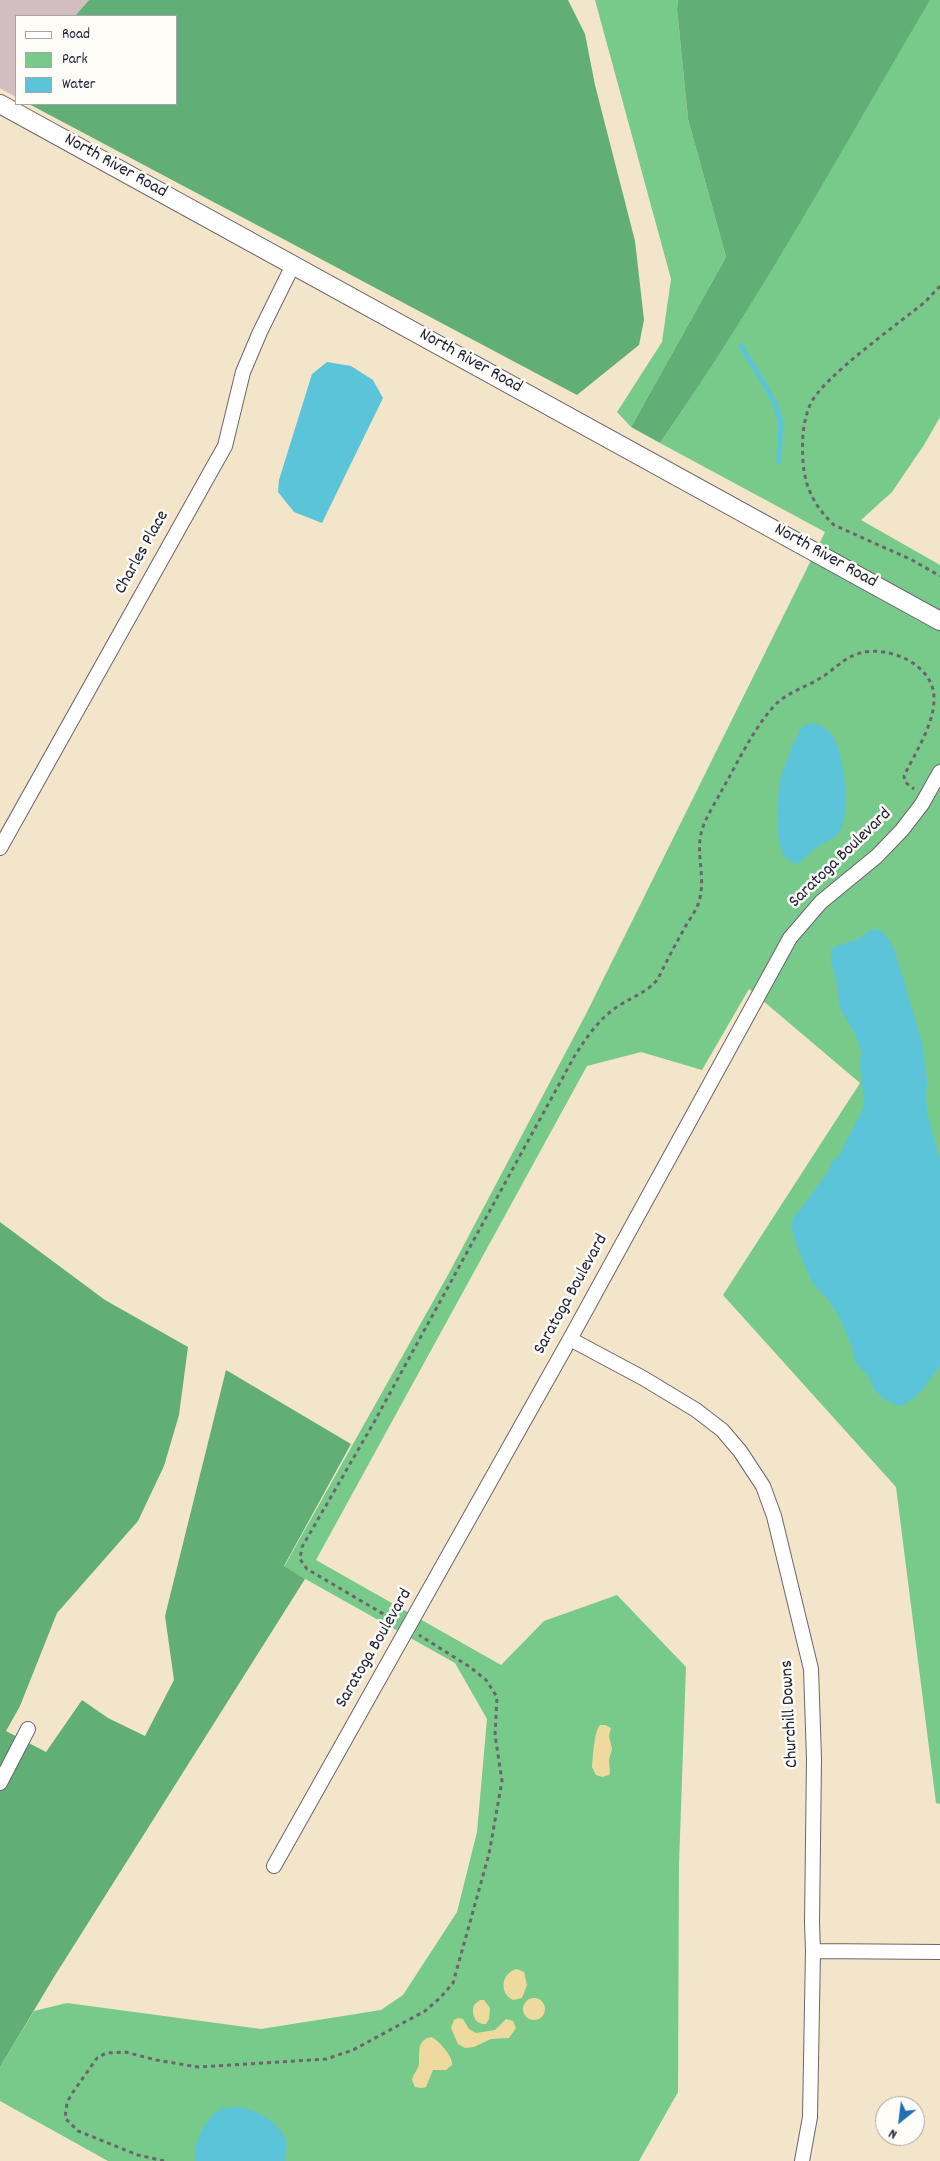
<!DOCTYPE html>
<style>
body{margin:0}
#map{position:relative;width:940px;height:2161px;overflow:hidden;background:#f2e5ca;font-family:Dekko,sans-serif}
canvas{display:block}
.legend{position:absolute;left:15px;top:15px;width:162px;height:90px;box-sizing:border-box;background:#fdfcf7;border:1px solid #a5a5ac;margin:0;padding:6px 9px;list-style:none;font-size:15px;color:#22223b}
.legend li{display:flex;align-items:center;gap:10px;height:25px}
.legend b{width:25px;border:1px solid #a5a5ac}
.north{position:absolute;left:875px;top:2096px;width:50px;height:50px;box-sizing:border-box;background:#fdfcf7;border:1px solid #a5a5ac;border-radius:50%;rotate:209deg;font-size:14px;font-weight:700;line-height:20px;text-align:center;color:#22223b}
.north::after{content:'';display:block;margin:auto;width:18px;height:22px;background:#1f6fb2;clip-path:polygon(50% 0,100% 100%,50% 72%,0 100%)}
</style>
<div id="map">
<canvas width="940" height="2161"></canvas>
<ul class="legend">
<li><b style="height:6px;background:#fff"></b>Road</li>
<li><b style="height:14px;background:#78ca8b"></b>Park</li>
<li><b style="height:14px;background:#5cc4d9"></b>Water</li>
</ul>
<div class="north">N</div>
</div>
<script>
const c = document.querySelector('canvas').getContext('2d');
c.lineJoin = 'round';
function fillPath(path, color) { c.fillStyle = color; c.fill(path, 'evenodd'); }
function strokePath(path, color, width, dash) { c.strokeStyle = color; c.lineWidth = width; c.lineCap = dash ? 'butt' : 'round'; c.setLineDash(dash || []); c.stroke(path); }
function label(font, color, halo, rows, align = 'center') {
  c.font = font + ' Dekko,sans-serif'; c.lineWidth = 5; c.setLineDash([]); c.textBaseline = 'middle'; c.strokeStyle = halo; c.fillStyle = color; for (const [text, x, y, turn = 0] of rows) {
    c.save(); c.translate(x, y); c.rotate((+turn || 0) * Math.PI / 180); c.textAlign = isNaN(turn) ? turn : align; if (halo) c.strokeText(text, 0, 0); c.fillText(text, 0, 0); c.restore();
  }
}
fillPath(new Path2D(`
 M0 0H89L75 16H16V97L0 88Z`), '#d2bec1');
fillPath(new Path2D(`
 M595 0H678L677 9 688 119 726 257 631 427 617 412 662 342 671 279Z
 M923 0H940V417L924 445 892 492 861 520 940 565V1804L936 1803 896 1487 723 1295 860 1083 749 989 702 1070 641 1052 587 1066 316 1560 501 1665 544 1621 617 1595 686 1667 679 1864 678 2092 639 2161H108L0 2101V2067L34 2011 67 2003 261 2029 381 2010 403 1995 457 1912 477 1832 487 1719 455 1663 284 1567 449 1273 586 1014 825 532 660 443C758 302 839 149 923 0Z`), '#78ca8b');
fillPath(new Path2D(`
 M89 0H568L585 34 595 85 635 241 644 320 639 345 577 395 29 104H176V16H75Z
 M678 0H930C842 149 759 301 660 443L631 427 726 257 688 119 677 9Z
 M0 1222 105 1300 188 1347 179 1415 164 1466 138 1521 57 1613 20 1706 6 1731 46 1752 82 1700 108 1718 145 1736 174 1680 165 1616 226 1370 351 1444 284 1566 305 1579 54 1977 0 2067Z`), '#62ae77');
fillPath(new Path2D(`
 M600 1725H605L611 1728 609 1736 612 1749 609 1760 610 1772 609 1775 602 1777 596 1775 592 1767C593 1757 594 1732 600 1725Z
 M517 1969 524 1972 527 1985 522 1998 513 2000C498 1993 502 1972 517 1969Z
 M523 2009a11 11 0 1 1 22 0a11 11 0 1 1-22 0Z
 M480 2000H484L490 2008 489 2019 486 2024C475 2025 471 2014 474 2005Z
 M458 2018 463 2019 469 2029 476 2033 495 2030 506 2019 513 2021 516 2028 509 2038 491 2039 474 2047 465 2048 458 2044 451 2028 454 2020Z
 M431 2037C438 2039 454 2058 452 2065L446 2070H433L426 2087 422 2088 415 2087 412 2080C413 2074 418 2070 419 2064 420 2053 416 2040 431 2037Z`), '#eeda9e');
fillPath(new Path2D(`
 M327 362 351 366 373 380 383 398 322 523 294 512 278 492 279 480 312 374Z
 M814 723C822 725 828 730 833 736 844 754 850 807 842 827 837 839 828 840 819 846 811 850 805 858 799 864 794 863 789 861 785 857 774 844 777 793 781 777 786 761 792 745 800 730L804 725Z
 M876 929 885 934 894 948 922 1042 927 1081 926 1099 928 1116 940 1161V1365C932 1378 914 1404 899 1406L883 1399 874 1389 869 1377 855 1362 853 1350 840 1318 830 1302 813 1284 798 1250 791 1226 793 1219 826 1175 833 1160 837 1159 861 1113 864 1105 863 1094 860 1063 861 1050 856 1036 840 1008 835 974 831 964V950C839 942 849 944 858 939 866 935 864 932 876 929Z
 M239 2107C255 2110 277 2121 285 2137 288 2144 286 2153 285 2161H196C190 2148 207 2116 219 2110 225 2107 232 2108 239 2107Z`), '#5cc4d9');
strokePath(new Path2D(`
 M741 346C751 364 764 381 773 400 777 406 777 414 781 421L779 461`), '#5cc4d9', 5);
const minor = new Path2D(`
 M0 848 225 446 243 372 260 332 293 265
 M570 1339 643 1378 696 1410 722 1430 740 1451 763 1486 774 1516 811 1669 814 1759 812 1923 813 1951 810 2117 802 2161
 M0 1783 28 1729
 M274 1866 570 1339 790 938 821 902 877 856 902 830 922 804 940 772
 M813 1951 940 1952`);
const tertiary = new Path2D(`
 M0 104 940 621`);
strokePath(minor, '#6b666d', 16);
strokePath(tertiary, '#6b666d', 20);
strokePath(new Path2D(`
 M940 286 926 301C900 323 822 377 810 405 802 424 802 442 803 462 805 488 815 507 834 525L912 560 940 576
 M397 1622 307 1569 300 1559 302 1547 373 1424 574 1057C586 1038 600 1017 620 1005 635 995 645 994 658 979 666 962 675 945 684 929 689 920 696 911 699 902 706 877 696 856 701 834 704 819 715 804 722 790 738 762 752 731 774 706 787 692 807 687 822 677 835 669 845 657 860 653 889 645 935 665 934 699 934 725 915 753 904 776L905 782 914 789
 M164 2161 138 2155 78 2131 65 2118 67 2103 71 2095 97 2058 106 2053 125 2052 156 2060 198 2067 326 2059 353 2050 425 2011 440 1998 453 1983 489 1854 502 1781 495 1735 497 1697 486 1680 470 1667 419 1635`), '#6b666d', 3, [4, 4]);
strokePath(minor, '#fff', 14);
strokePath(tertiary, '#fff', 18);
label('18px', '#22223b', '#fdfcf7', [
 ["North River Road",115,167,29],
 ["North River Road",470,362,29],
 ["Charles Place",143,553,-61],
 ["North River Road",825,557,29],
 ["Saratoga Boulevard",841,859,-44],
 ["Saratoga Boulevard",572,1295,-61],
 ["Saratoga Boulevard",375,1649,-60],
 ["Churchill Downs",791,1714,-93]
]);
</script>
